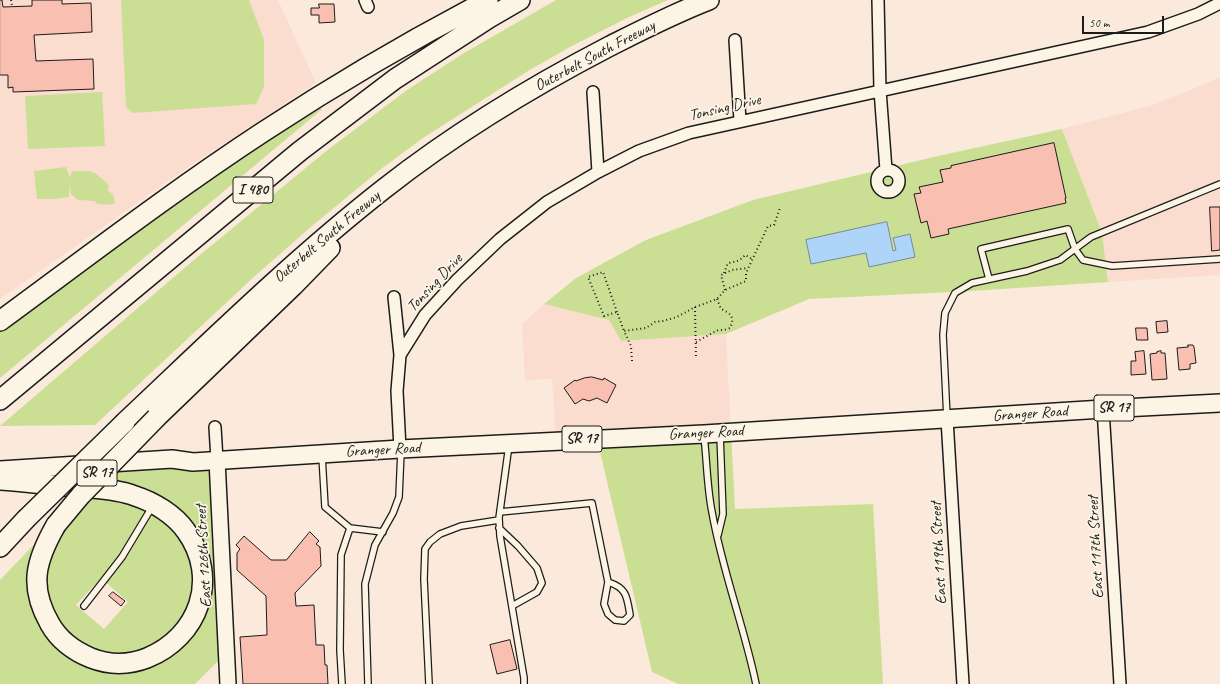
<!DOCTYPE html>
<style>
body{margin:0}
#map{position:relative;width:1220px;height:684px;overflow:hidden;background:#fbeadb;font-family:Caveat,sans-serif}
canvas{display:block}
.scale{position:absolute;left:1082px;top:16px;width:82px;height:18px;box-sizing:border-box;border:2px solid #1c1c1c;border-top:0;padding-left:5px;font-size:12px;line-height:14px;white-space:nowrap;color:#1c1c1c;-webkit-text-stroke:3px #fcf5e5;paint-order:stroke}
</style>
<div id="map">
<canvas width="1220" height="684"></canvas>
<div class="scale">50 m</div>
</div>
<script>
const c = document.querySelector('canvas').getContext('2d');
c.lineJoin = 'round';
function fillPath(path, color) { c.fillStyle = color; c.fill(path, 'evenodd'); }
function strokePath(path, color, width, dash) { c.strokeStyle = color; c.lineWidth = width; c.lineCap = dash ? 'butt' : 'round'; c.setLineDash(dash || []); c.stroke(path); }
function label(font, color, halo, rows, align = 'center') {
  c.font = font + ' Caveat,sans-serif'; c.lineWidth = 3.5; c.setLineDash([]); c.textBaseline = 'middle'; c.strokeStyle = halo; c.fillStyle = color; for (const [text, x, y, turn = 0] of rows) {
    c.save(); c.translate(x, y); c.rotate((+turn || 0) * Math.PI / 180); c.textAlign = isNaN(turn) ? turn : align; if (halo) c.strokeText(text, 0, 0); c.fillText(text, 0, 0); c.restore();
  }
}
fillPath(new Path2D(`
 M0 0H278L316 83 190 166 0 299Z
 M1220 78V275L1108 282 1102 233 1062 129 1153 105Z
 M544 304 609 320 621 341 726 334 731 432 556 441 552 379 525 380 522 324Z`), '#faddce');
fillPath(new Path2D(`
 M121 0H249L264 40V87L256 104 133 113 126 107Z
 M556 0H668L627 18 570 47 528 71 423 138 381 169 312 226 256 275 95 425 0 426 195 259 325 152 407 90 464 53Z
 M102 92 105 146 28 149 25 96Z
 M318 107 321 108 322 110 320 111 0 378V331L111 246 191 189Z
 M1062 129 1102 233 1108 282 972 291 809 299 726 334 621 341 609 320 544 304 576 278 646 240 753 200 938 156Z
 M66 167 70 178 72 171C78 172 86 170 92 172 96 173 106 182 109 186L108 191 113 194 115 203C110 205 101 205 96 203L95 201 78 200 71 194 70 183 69 197 54 199H37L34 171Z
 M731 432 735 509 873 504 883 684H678L652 672 597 439Z
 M217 460 227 652 195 684H0V580L114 461ZM101 578 128 602 104 629 76 605Z`), '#cbdf94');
const water = new Path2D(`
 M887 222 893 251 896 250 893 238 910 234 915 257 869 267 866 253 811 264 806 240Z`);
fillPath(water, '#aed4f8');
strokePath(water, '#748aa0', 1);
const building = new Path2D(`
 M0 0H2L3 7 32 6V0H62V4L91 3 92 32 34 35 36 61 93 59 94 89 13 92V87L8 88V75H0Z
 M319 4H334L335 22 319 23V15H311V8H319Z
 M1054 143 1066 198H1065L1066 203 948 229 949 234 931 238 927 221 921 223 914 194 921 193 919 187 943 182 940 170 951 168V166Z
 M1210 207H1220V250L1212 251Z
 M1167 321 1168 332 1157 333 1156 322Z
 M1136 328H1147L1148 340H1137Z
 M1188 345H1193L1194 347 1196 363 1190 364V369L1179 370 1177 348 1188 347Z
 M1144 351 1146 374 1131 375V361H1136L1135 352Z
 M1161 351V353H1165L1167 379 1152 380 1150 354 1157 353V352Z
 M592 377 603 380 604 378 616 385 607 403 597 398 589 401 583 399 575 404 564 388 575 380 576 381 584 378Z
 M310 532 319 541 316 544 320 547 321 566 295 593 296 606 314 605 316 645H324L325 665H327L328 684H243L240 637 267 635 266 596 237 570V553L240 549 236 545 244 536 271 560H286Z
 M113 592 125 601 121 606 109 596Z
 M510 640 517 669 497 674 490 645Z`);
fillPath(building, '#f9bfb1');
strokePath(building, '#1c1c1c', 1);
const lane = new Path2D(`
 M989 279 981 249 1068 229 1075 249 1083 260 1112 266 1220 259
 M947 418 943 335 945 313 955 293 972 283 1027 271 1060 260 1091 237 1220 184
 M704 436C707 462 707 487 712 512 722 570 744 626 756 684
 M509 445 499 518 500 536 524 678V684
 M322 456 325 507 350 528 341 555 340 650 342 684
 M500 512 592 503 608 582 604 604 608 614 615 620 624 621 630 615C627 597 627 588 608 582
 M350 528 383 532
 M499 528 518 546 537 568 542 583 537 592 512 606
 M718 535 723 514 720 434
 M84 606 122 557 152 507
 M368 684 365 584 375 545 393 513 399 497 401 451
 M429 684 424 579 425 549 430 542 440 534 461 526 499 520`);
const street = new Path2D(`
 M365 0 368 7
 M878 0 880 90 886 170
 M735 40 740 121
 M593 92 598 172
 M877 181a11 11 0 1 1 22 0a11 11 0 1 1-22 0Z
 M394 297 400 355
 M1103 409 1120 684
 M947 419 963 684
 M215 427 217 460
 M400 449 397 391 400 355 425 315 457 280 500 239 547 202 598 172 639 151 689 133 1148 32 1198 14 1220 3`);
const secondary = new Path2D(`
 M217 460 228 684`);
const primary = new Path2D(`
 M0 470 172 459 193 462 400 449 704 434 1103 409 1220 403`);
const highway = new Path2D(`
 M0 321C87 257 173 191 263 132 336 84 411 40 488 0
 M0 400 300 151 395 79 489 18 520 0
 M156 418 293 286 330 248
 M125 422C210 342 293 260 385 188 455 133 531 87 610 46 642 30 675 13 709 0
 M0 480C26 482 52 485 78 487 97 489 117 489 135 496 154 502 175 515 186 531 220 578 199 637 147 658 129 665 109 665 91 658 74 651 59 640 50 624 28 586 36 560 56 525
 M0 547 26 519`);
strokePath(lane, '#1c1c1c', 8);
strokePath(street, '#1c1c1c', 14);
strokePath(secondary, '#1c1c1c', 18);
strokePath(primary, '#1c1c1c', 20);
strokePath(highway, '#1c1c1c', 22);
strokePath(new Path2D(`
 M11 0 12 6
 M724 273 728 263C735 262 740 261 745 255L752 259
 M725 290 721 275 732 270 748 268
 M695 307 696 358
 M617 312 603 272 588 277 604 316 617 312 624 331
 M696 342 718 330H724L730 328C735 318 731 313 721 309L717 299
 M632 361 631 346 624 331 646 328 655 322 663 321 677 317 695 307 717 299 725 290 746 281V273L768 226 774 225 780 208`), '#1c1c1c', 2, [1, 3]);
strokePath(lane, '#fcf5e5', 5.5);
strokePath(street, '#fcf5e5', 11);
strokePath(secondary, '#fcf5e5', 15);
strokePath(primary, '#fcf5e5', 17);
strokePath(highway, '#fcf5e5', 19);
const highwayBridge = new Path2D(`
 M26 519 125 422
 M56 525 81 495 156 418`);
strokePath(highwayBridge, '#1c1c1c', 22, []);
strokePath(highwayBridge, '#fcf5e5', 19);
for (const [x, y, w] of [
 [253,190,40],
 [1114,408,40],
 [582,439,40],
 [97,473,40]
]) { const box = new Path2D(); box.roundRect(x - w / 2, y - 13, w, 26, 3); c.fillStyle = '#fcf5e5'; c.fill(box); strokePath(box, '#1c1c1c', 1); }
label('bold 15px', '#1c1c1c', null, [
 ["I 480",253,190],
 ["SR 17",1114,408],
 ["SR 17",582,439],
 ["SR 17",97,473]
]);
label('16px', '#1c1c1c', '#fcf5e5', [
 ["Outerbelt South Freeway",595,56,-28],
 ["Tonsing Drive",725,108,-13],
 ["Outerbelt South Freeway",327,237,-40],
 ["Tonsing Drive",435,283,-47],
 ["Granger Road",1030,414,-4],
 ["Granger Road",706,433,-3],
 ["Granger Road",383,450,-3],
 ["East 117th Street",1096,547,-93],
 ["East 119th Street",939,553,-93],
 ["East 126th Street",204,556,-93]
]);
</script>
